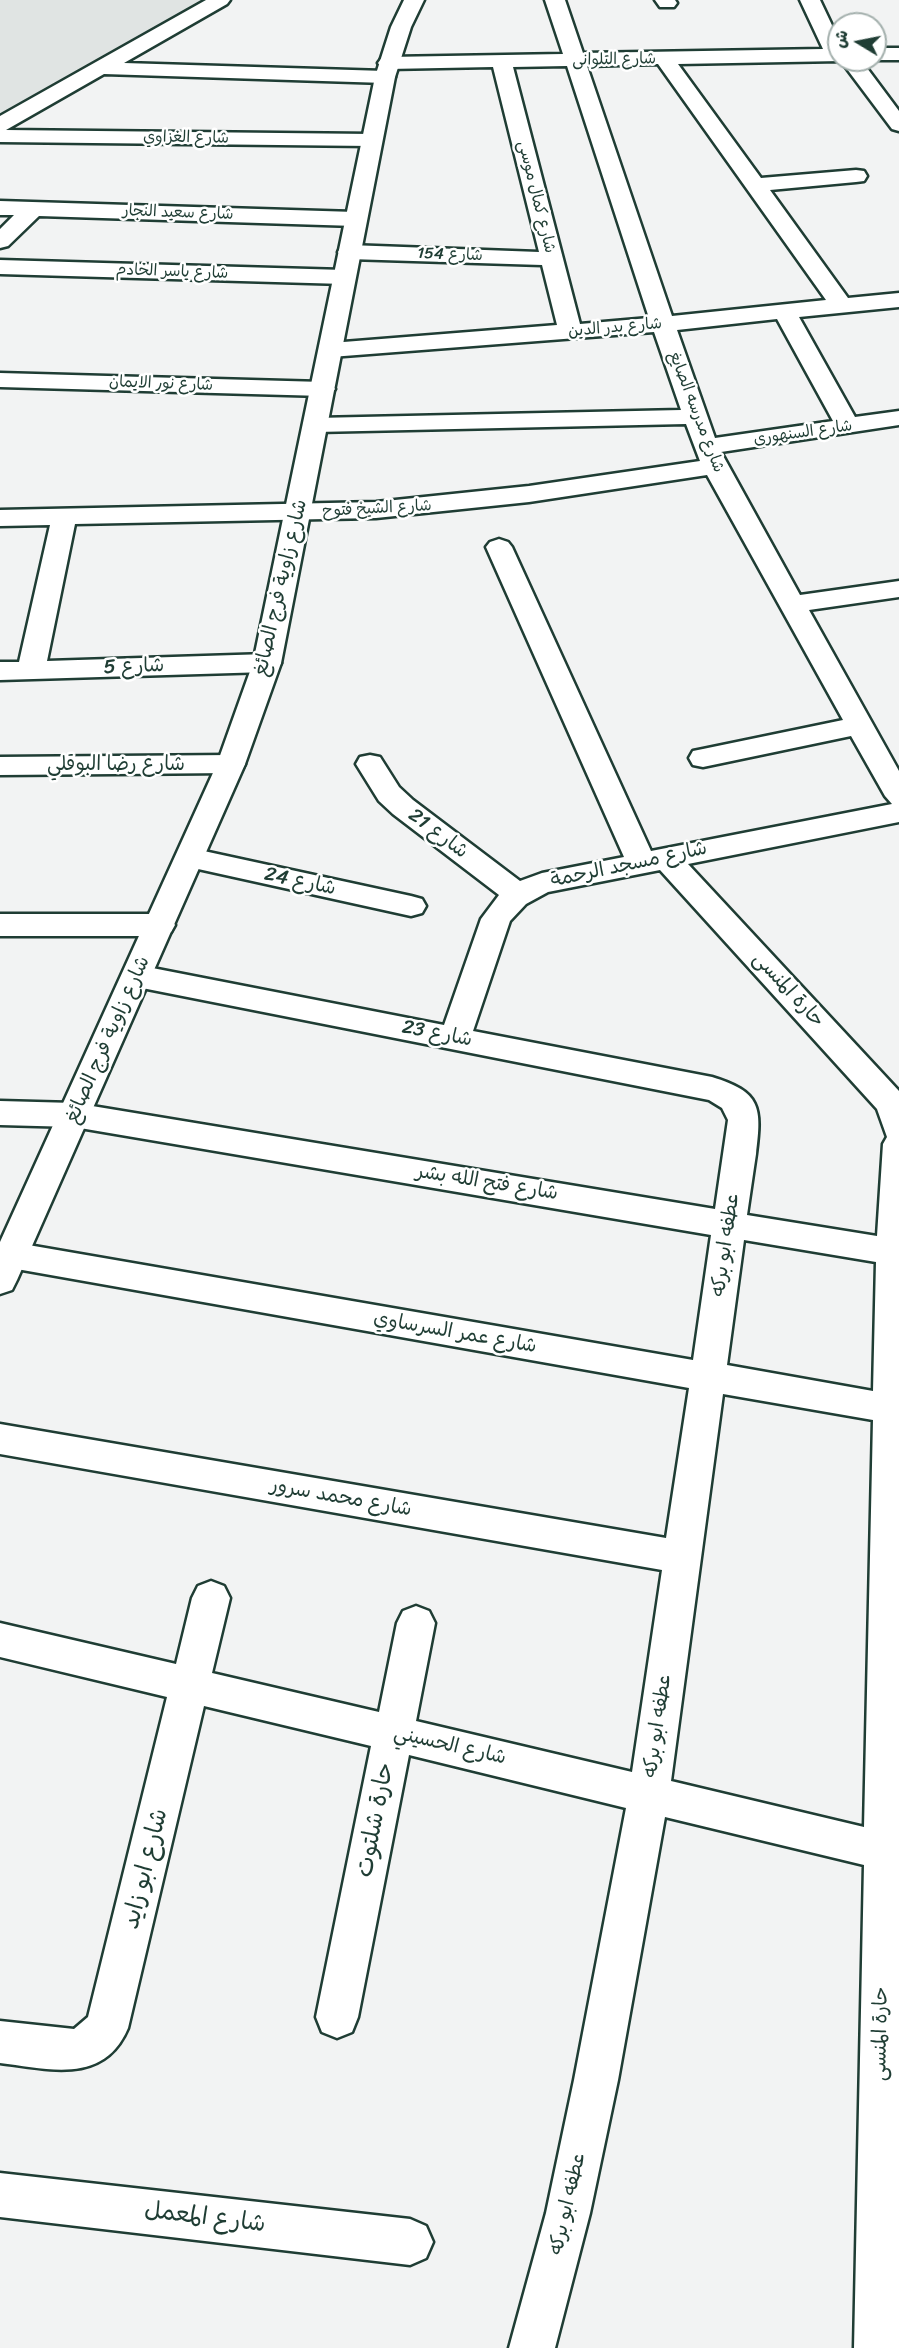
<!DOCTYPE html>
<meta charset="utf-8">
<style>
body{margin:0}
#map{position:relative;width:899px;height:2348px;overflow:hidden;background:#f2f3f3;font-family:Sriracha,"Playpen Sans Arabic",sans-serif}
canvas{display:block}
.north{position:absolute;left:827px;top:12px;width:60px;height:60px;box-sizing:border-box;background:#fff;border:2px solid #a5b1ae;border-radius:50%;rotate:280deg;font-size:16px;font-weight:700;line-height:24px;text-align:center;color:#1f3d34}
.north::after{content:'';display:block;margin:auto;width:21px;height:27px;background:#1f3d34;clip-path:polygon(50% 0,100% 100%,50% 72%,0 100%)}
</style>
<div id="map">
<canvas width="899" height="2348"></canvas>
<div class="north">ش</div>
</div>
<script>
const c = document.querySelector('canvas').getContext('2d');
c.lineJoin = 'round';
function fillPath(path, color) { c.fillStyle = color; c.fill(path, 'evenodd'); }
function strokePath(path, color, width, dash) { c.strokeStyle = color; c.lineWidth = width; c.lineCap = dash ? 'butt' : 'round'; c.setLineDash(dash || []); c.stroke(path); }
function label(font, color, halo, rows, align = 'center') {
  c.font = font + ' Sriracha,"Playpen Sans Arabic",sans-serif'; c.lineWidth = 5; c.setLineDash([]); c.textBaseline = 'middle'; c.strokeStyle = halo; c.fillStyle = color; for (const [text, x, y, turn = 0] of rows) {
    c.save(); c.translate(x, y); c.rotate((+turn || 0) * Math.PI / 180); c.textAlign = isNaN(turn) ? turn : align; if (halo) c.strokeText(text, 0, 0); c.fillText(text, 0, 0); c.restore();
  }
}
fillPath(new Path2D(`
 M0 0H213L0 119Z`), '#e0e4e3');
const minor = new Path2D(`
 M206 0H230L227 4 124 63 385 71 392 73 395 77 392 81 385 83 104 74 6 130 371 134 378 136 382 140 378 144 371 146 0 142V116Z
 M545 0H565L583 53 823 49 800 0H820L839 40V60H861L899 111V131L892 129 841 61 678 64 761 178 856 170 864 171 867 176 864 181 856 182 770 190 848 298 899 293V307L799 317 855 417 899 411V425L721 452 800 595 899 581V597L809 610 899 771V822L688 864 899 1091V2348H854L864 1865 665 1817 618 2080 590 2213 555 2348H509L546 2213 574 2080 626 1808 409 1755 358 2017 352 2032 337 2038 322 2032 316 2017 371 1746 204 1706 128 2028C104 2085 49 2069 0 2063V2021L74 2029 88 2017 167 1697 0 1657V1623L176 1664 192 1598 198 1586 211 1581 224 1586 230 1598 212 1673 379 1712 397 1623 403 1611 416 1606 429 1611 435 1623 416 1721 632 1772 662 1570 0 1454V1424L666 1538 689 1388 11 1268 0 1265V1245L11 1242 693 1360 711 1235 74 1127 0 1125V1101L74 1103 715 1209 728 1120 722 1108 709 1100 137 987 126 984 122 976 126 968 137 965 444 1025 481 919 499 895 393 814 379 801 356 764 360 757 370 755 380 757 399 787 413 800 520 881 542 873 624 857 486 547 490 542 499 539 508 542 512 547 651 851 892 804 885 796 851 736 703 767 693 765 689 758 693 751 703 749 843 720 707 475 529 502 376 518 75 524 47 661 267 654 277 657 281 663 277 669 267 672 0 680V662H19L50 525 0 526V510L376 502 529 486 700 461 686 424 316 432 307 430 304 425 307 420 316 418 681 410 654 332 331 357 323 355 319 350 323 345 331 343 557 325 542 265 349 259 341 257 338 252 341 247 349 245 539 252 493 67 388 69 381 67 378 63 381 59 388 57 563 54ZM658 64 826 300 672 316 587 66ZM567 66 649 318 580 324 513 67ZM777 319 833 421 715 438 677 330ZM660 870 877 1109 887 1137 883 1144 877 1236 747 1215C750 1194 753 1174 756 1154 762 1107 761 1092 712 1077L473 1031 510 921 526 904 548 892ZM744 1240 876 1262 873 1391 727 1365ZM723 1394 873 1420 864 1827 671 1781Z
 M655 0H675L677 3 674 7H660Z
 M875 48H899V60H875Z
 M0 201 355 212 363 214 366 219 363 224 355 226 39 216 8 246 0 248V229L14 215H0Z
 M0 260 344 270 352 272 355 277 352 282 344 284 0 274Z
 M0 373 323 382 331 384 335 389 331 394 323 396 0 387Z
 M231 755 241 757 245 764 241 771 231 773 0 775V757Z
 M190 848 411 896 422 899 426 906 422 913 411 916 180 865 175 858 180 851Z
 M0 914H160L171 918 175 925 171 932 160 936H0Z
 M0 2173 410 2219 426 2226 433 2242 426 2258 410 2265 0 2217Z`);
const tertiary = new Path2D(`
 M404 0H424L411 27 395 77 281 663 245 764 17 1280 12 1290 0 1294V1242L217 764 253 663 375 77 391 27Z`);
strokePath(minor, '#1f3d34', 5);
strokePath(tertiary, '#1f3d34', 5);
fillPath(minor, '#fff');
fillPath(tertiary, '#fff');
label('16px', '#1f3d34', '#fff', [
 ["شارع التلوانى",614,60,-1],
 ["شارع الغزاوي",186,138,1],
 ["شارع كمال موسى",536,197,76],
 ["شارع سعيد النجار",178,213,2],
 ["شارع 154",450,255,2],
 ["شارع ياسر الخادم",172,272,2],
 ["شارع بدر الدين",615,328,-5],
 ["شارع نور الايمان",161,384,2],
 ["شارع مدرسه الصايغ",696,412,69],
 ["شارع السنهورى",803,433,-8],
 ["شارع الشيخ فتوح",377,509,-3]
]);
label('20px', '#1f3d34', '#fff', [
 ["شارع زاوية فرج الصائغ",281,588,-77],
 ["شارع 5",134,667,-2],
 ["شارع رضا البوقلي",116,765],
 ["شارع 21",438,834,37],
 ["شارع مسجد الرحمة",629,865,-12],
 ["شارع 24",300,882,12],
 ["حارة المنسى",788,990,47],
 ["شارع 23",437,1034,11],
 ["شارع زاوية فرج الصائغ",108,1040,-66],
 ["شارع فتح الله بشر",487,1183,9],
 ["عطفه ابو بركه",726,1245,-82],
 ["شارع عمر السرساوي",455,1333,10],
 ["شارع محمد سرور",341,1498,10],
 ["عطفه ابو بركه",658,1726,-82],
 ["شارع الحسيني",450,1746,13],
 ["حارة المنسى",881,2034,-89],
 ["عطفه ابو بركه",568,2204,-77]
]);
label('24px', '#1f3d34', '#fff', [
 ["حارة شلتوت",376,1820,-79],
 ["شارع ابو زايد",146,1869,-76],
 ["شارع المعمل",205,2218,7]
]);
</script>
